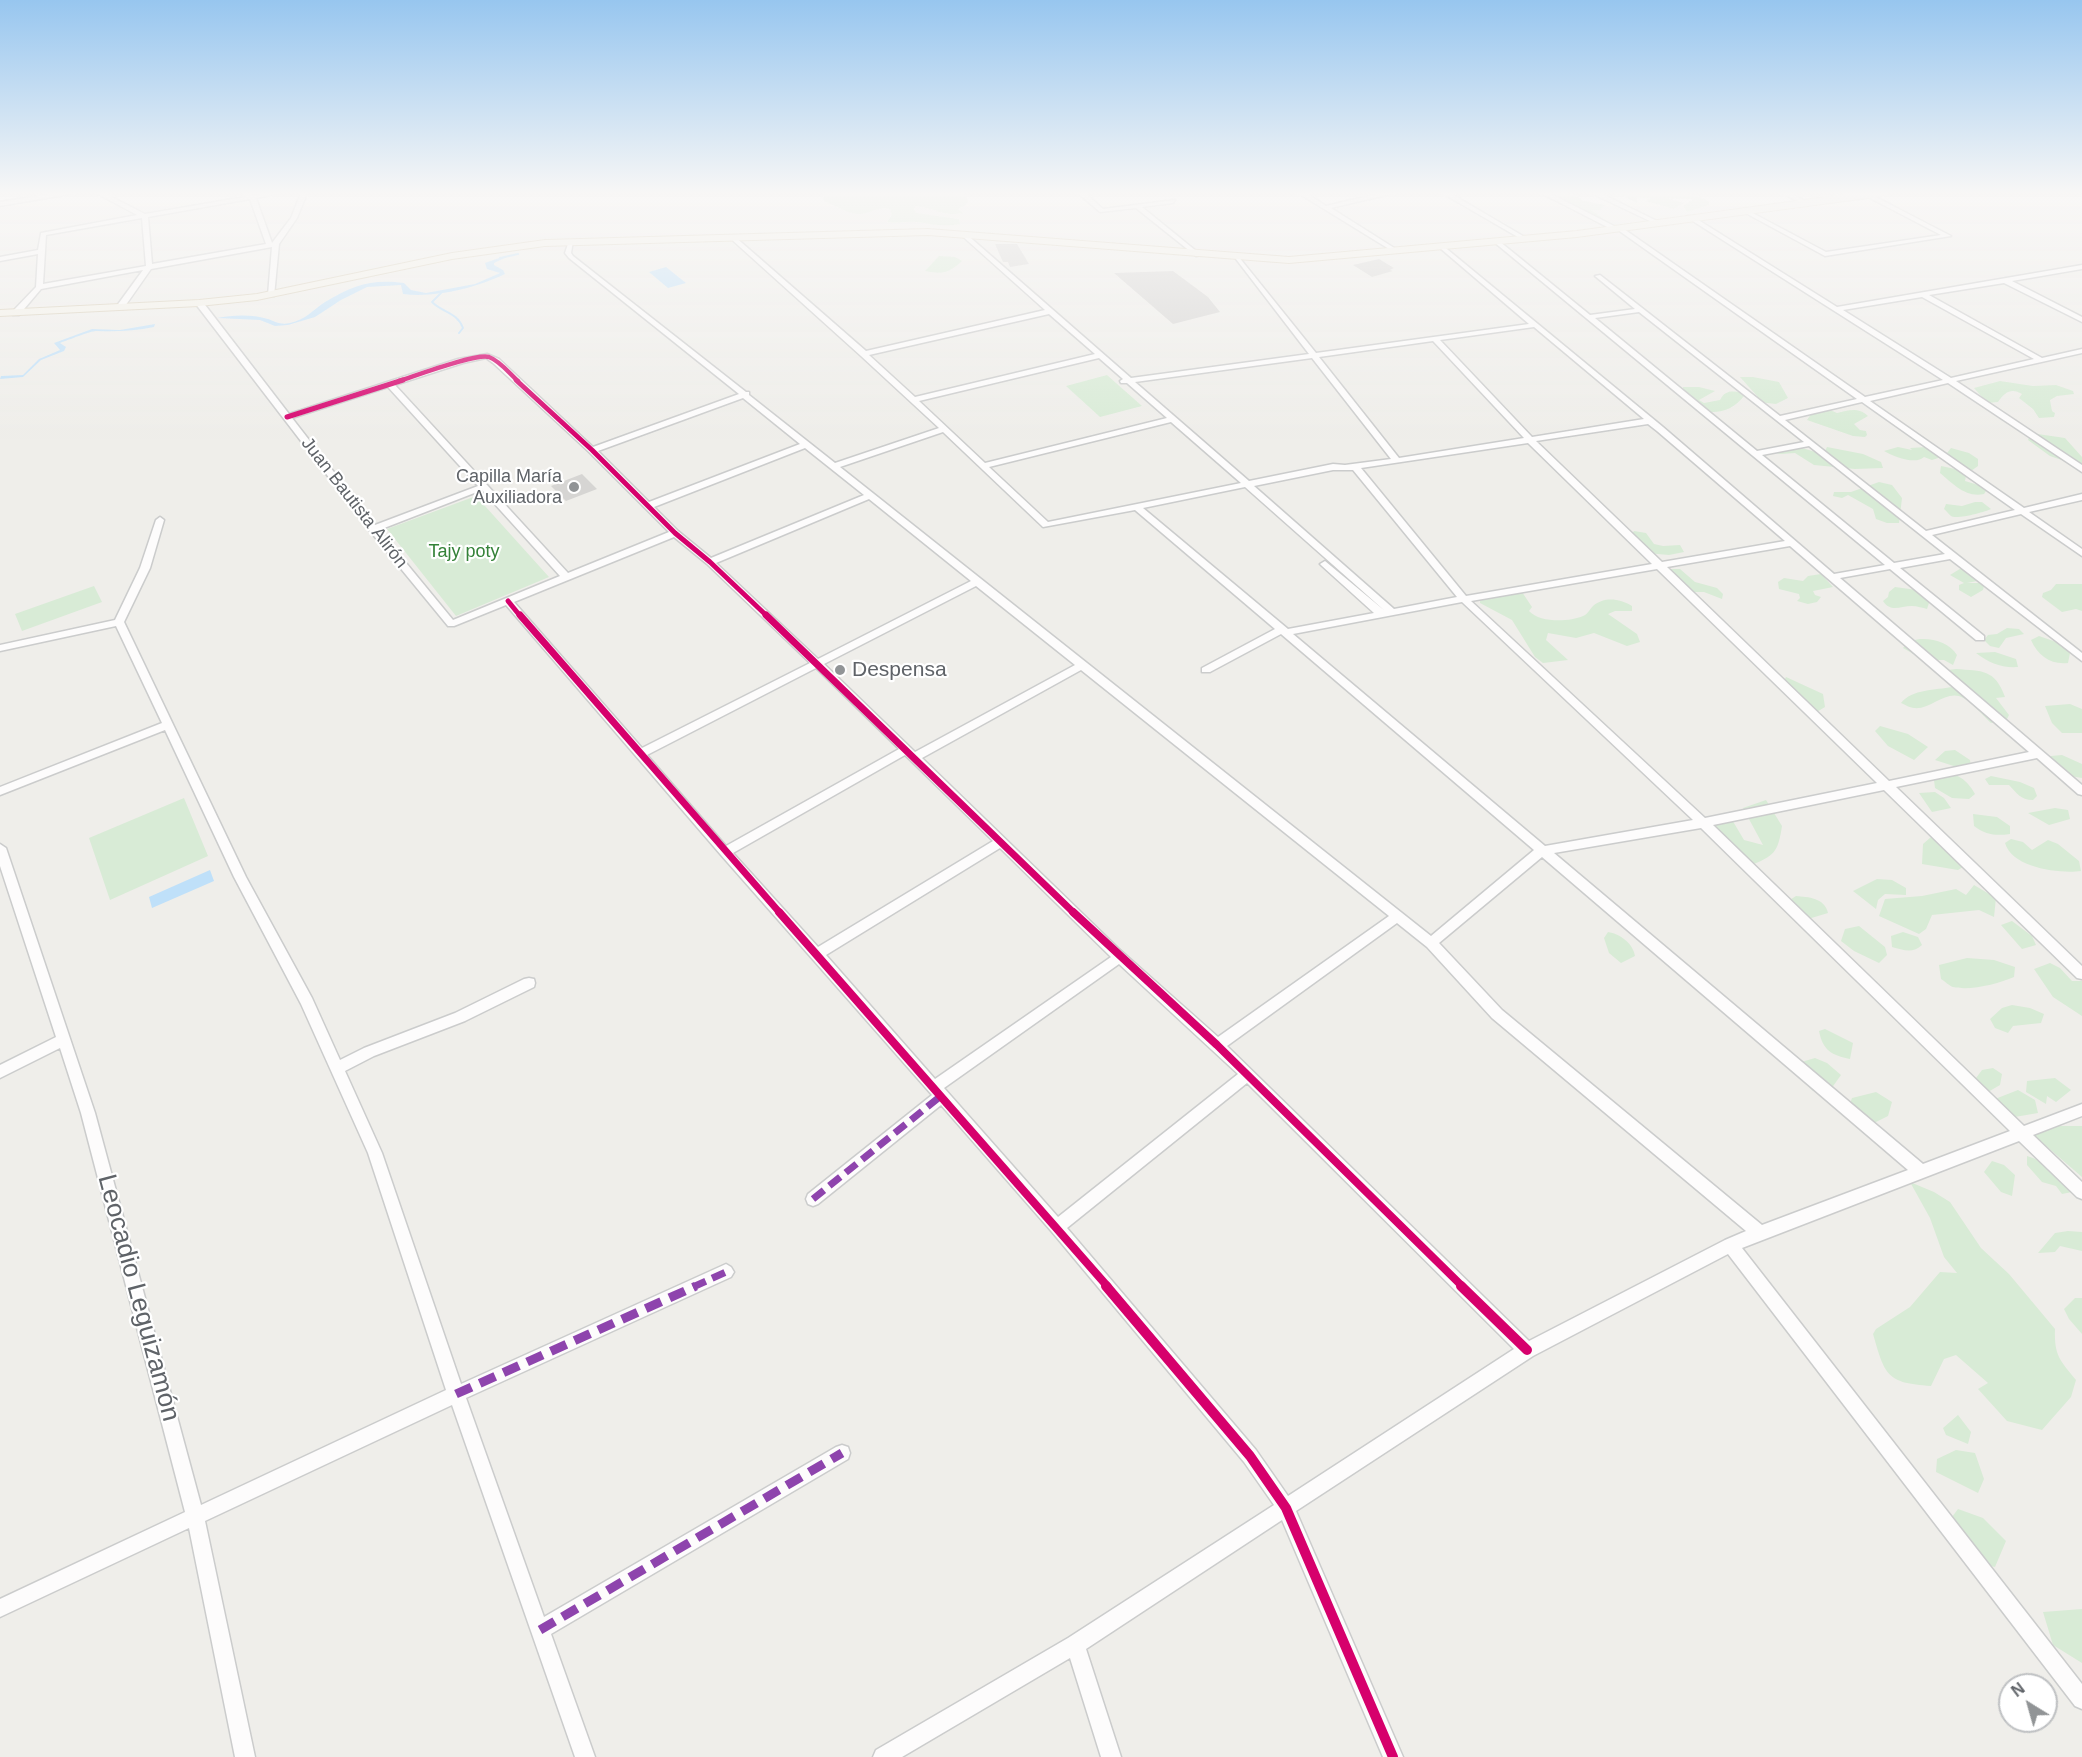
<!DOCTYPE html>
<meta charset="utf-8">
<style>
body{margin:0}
#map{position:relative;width:2082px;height:1757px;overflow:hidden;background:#efeeea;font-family:Helvetica,sans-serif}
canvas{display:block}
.north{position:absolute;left:1998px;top:1673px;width:60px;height:60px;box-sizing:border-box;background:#fff;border:2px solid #bfc1c3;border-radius:50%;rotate:323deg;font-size:16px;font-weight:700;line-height:24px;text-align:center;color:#5f6368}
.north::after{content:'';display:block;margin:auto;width:21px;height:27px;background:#919496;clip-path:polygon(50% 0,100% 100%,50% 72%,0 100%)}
</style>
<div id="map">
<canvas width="2082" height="1757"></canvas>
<div class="north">N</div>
</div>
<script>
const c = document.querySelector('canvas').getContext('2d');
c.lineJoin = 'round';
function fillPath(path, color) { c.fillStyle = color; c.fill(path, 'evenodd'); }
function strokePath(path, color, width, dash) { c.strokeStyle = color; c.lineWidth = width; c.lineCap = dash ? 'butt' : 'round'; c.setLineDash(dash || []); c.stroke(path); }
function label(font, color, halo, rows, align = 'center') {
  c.font = font + ' Helvetica,sans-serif'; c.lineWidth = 4.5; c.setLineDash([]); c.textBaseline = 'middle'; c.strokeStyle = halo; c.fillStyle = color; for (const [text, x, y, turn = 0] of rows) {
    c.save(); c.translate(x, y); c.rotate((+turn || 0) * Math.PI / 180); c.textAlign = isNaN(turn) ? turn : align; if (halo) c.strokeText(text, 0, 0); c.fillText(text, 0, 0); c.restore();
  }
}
fillPath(new Path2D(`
 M823 193H964L968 201 966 205 958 209 963 213C942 217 935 208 916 206L914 209 916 213 959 219 960 224C945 227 931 224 916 222 906 221 897 224 887 222L892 215 890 209C880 206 871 213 861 214 849 215 835 205 824 201Z
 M1558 193 1575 195 1583 201 1605 205 1600 210H1591L1610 223H1604L1584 213 1583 209C1569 208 1562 204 1553 195Z
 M1618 193C1647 196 1683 185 1709 202V205L1687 212 1683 206 1694 199 1666 198 1684 203 1674 209 1646 201 1652 198 1636 197 1637 203 1624 196 1614 194Z
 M939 256 955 257 962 261C948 274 943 274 925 271Z
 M1107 375 1142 406 1100 417 1066 386Z
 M1740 377H1753L1779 382 1788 398 1776 404 1758 402 1757 396Z
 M2000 381 2033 386 2056 385 2073 391 2074 394 2057 396 2050 400 2052 411 2055 413 2054 417 2039 418 2033 409 2019 398 2022 394C2011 387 2004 393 1998 402L1987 403 1974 388Z
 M1683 387H1699L1715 391 1699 400 1704 403 1720 400C1725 390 1731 391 1741 392L1744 396C1736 407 1723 413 1710 412L1682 393Z
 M1828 409 1837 413C1848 410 1859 407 1868 416L1854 424 1860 430 1866 431 1867 435 1865 437 1853 436 1807 420 1813 411Z
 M2031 433 2065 438 2082 457V467L2050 456 2028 440Z
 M1792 445 1819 453H1824L1827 447 1863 454 1881 462 1883 468 1855 469 1814 465 1795 453 1780 454 1772 452 1784 446Z
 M1898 447 1912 450 1910 448 1927 447 1941 457 1932 460 1924 457C1916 465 1894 457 1884 451Z
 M1951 448 1969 453 1978 459V466L1971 471 1954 464 1947 453Z
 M1941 466 1960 470 1966 476 1965 481 1985 487 1986 491 1984 494C1966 498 1953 484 1940 473Z
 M1879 482 1892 485 1902 498 1899 523H1887L1876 519 1873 509 1848 495 1842 498 1833 496 1834 492H1851Z
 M476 496 549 577 456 616 387 529Z
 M1975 502H1982L1991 509C1985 512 1956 520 1951 516 1948 514 1947 511 1944 509L1946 504 1962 506Z
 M1634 531 1646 533 1654 544 1663 546 1680 545 1684 552 1669 555 1646 553 1631 535Z
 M1963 567 1982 580 1967 583H1979L1984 586 1983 590 1971 597 1959 590V585L1964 583 1950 575Z
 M1671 569H1680L1695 582 1717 588 1723 594 1722 599 1704 592H1693L1667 571Z
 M1821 574 1833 587 1813 591 1815 595 1821 597 1817 602 1808 604 1797 601 1800 598 1799 594 1779 589 1778 582 1784 578 1803 581 1808 576Z
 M2056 584H2082V611L2076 609 2062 612 2042 597 2043 593 2051 590Z
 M94 586 102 602 22 631 15 614Z
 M1895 587 1917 590 1930 600 1927 609C1923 608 1917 606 1912 606 1900 606 1891 613 1883 601L1888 597 1889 592Z
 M1516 591 1522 592 1532 607 1529 611C1540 623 1569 622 1583 616 1588 614 1589 610 1593 606 1605 596 1620 599 1632 606V611H1615L1608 614 1637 634 1640 642 1627 646 1594 633 1576 638 1548 633 1546 640 1568 660 1543 663 1535 657 1512 620 1480 603V600L1485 597Z
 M2007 628 2019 629 2024 634 2006 638 1999 648 1990 646 1984 640 1988 635 1997 634Z
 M2039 636 2065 645 2070 653 2068 663C2051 665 2038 656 2031 640Z
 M1920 639C1934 638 1950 643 1957 655L1953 665 1944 660H1924L1903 648 1909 641Z
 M1995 652 2016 659 2018 667C2001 668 1989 663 1976 653Z
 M1956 669C1982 671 1995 669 2005 697L1996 698 2009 715 2007 719 1991 723C1982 715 1971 700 1959 696 1944 692 1929 710 1914 708 1910 708 1904 704 1901 703 1912 689 1936 690 1952 687L1944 680 1939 671Z
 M1786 677 1823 694 1825 707 1815 713 1781 686Z
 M2070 704 2082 709V733H2062L2052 723 2045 706Z
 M1880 726 1908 734 1928 747 1914 760 1888 746 1875 731Z
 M1955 750 1970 760 1971 767 1963 769 1935 760 1945 751Z
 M2062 755 2082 764V778L2064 775 2050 768 2051 756Z
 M1942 770C1958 775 1967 779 1975 794L1969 799 1952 798 1935 788 1934 780Z
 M1991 776 2020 782 2034 788 2037 796 2033 800C2020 800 2017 793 2009 785H1989L1985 779Z
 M1935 792 1944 798 1951 808 1932 812 1919 793Z
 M184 798 208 856 110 900 89 838Z
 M1766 800 1782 826C1778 853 1774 856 1749 866L1713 826 1714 818H1731L1744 840 1763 845 1743 808Z
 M2055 808 2068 810 2070 819 2049 825 2028 813Z
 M1973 814 1997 817 2010 826V834C1996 836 1986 835 1974 826Z
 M1931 837 1959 855 1963 867 1958 870 1922 864 1923 844Z
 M2011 839 2023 842 2032 850 2048 840 2058 844 2079 861 2081 871C2060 874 2012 868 2005 843Z
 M1877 879 1892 880 1906 888V895L1885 894 1878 900 1876 909 1853 891Z
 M1974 885 1996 898 1994 917 1979 910 1932 915 1926 929 1919 934 1879 916 1885 899 1922 896 1956 889 1966 895Z
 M1796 896C1808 897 1825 898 1828 913L1808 919 1785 903Z
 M2012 921 2032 936 2036 945 2022 949 2001 925Z
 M1859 926 1885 947 1887 955 1879 963 1854 951 1841 941 1845 929Z
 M1608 932C1620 934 1633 943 1635 956L1621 963 1609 953 1604 938Z
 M1903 932 1918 937 1922 945C1913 954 1903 950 1892 947L1891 936Z
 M1967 958 1994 960 2015 967 2014 977C1998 984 1970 991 1953 987 1949 986 1945 981 1941 979L1939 965Z
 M2050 963 2060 968 2072 981H2082V1016L2053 997 2034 969Z
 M2012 1005 2030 1008 2044 1014 2041 1023 2013 1026 2008 1033 1995 1028 1990 1019 2002 1008Z
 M1825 1029 1853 1043 1850 1059C1832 1055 1823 1051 1819 1031Z
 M1815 1058 1827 1063 1841 1075 1831 1089 1813 1091 1802 1078 1798 1063Z
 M1993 1068 2002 1074 2000 1085 1988 1092 1973 1082 1982 1070Z
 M2055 1078 2071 1090 2056 1102 2047 1096 2046 1104 2026 1092 2027 1081Z
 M2018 1090 2035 1100 2038 1113 2009 1118 1995 1099Z
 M1876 1092 1892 1102 1888 1116 1874 1123 1849 1106 1852 1098Z
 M2023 1126H2082V1177Z
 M2027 1156C2042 1160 2068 1177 2072 1192L2062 1194 2056 1186 2042 1182 2027 1165Z
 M1992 1161 2004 1165 2015 1175 2012 1196 2001 1192 1984 1172Z
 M1910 1182 1934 1192 1950 1202 1981 1248 2009 1274 2055 1329C2054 1356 2060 1360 2076 1380L2071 1397 2042 1430 2007 1421 1978 1389 1988 1383 1956 1355 1944 1359 1931 1386C1886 1383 1885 1375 1873 1334L1876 1329 1910 1307 1940 1272 1957 1273 1944 1257 1930 1218Z
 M2068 1231 2082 1232V1251L2060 1246 2055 1252 2038 1253 2055 1233Z
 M2075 1298H2082V1334L2069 1319 2064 1309Z
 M1958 1415 1971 1432 1968 1444 1946 1435 1943 1428Z
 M1956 1450 1975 1453 1984 1479 1978 1493 1936 1472 1937 1459Z
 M1958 1509 1983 1518 2006 1541 1995 1567 1971 1562 1943 1529Z
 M2082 1609V1663L2053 1645 2043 1612Z`), '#d8ebd6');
fillPath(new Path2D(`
 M505 256 507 257 494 263V265L503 270 505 274C476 288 435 298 403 294L401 285 367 287 341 300 315 317 288 325 275 326 260 320 217 318C232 315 252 314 268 319 276 322 280 325 290 323 305 320 313 310 325 302 354 285 371 279 404 283L411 290 426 293 475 284 500 273 487 269 485 263Z
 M666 267 686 283 668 288 649 272Z
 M155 324 154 327C135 331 116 332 97 331 89 331 69 340 60 343L66 347 64 351 41 360 23 377 0 379 1 376 23 375 39 359 60 350 54 343 92 329 120 330Z
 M210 870 214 881 152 908 149 897Z`), '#bfe0f9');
strokePath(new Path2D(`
 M500 258 518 254
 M443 291 432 302C443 313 457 312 463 328L459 333`), '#bfe0f9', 2);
fillPath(new Path2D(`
 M995 244H1017L1029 264 1010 267 1008 262H1003Z
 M1379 259 1394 268 1390 270 1393 271 1372 277 1353 265Z
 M1173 271 1208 297 1220 312 1173 324 1114 273Z
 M582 474 597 489 566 501 551 486Z`), '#d6d5d3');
const street = new Path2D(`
 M58 193H75L0 206V202Z
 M96 193H104L145 214 245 197 243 195 246 193 253 195 279 193 256 198 272 243 291 218 301 193H307L297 218 279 244 274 296 268 295 272 247 151 269 123 309 116 307 143 270 41 289 19 315H13V311L36 287 38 254 0 261V257L38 250 41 233 137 215ZM250 199 266 244 152 264 148 217ZM142 218 146 266 43 284 46 235Z
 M1078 193H1085L1103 209 1175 200 1173 203 1142 207 1201 255 1196 256 1136 208 1100 212Z
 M1298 193H1306L1326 206 1382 193H1394L1331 208 1399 251 1394 252Z
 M1442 193H1450L1528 239 1523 240Z
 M1541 193H1549L1616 227H1621L1865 397 1943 380 1688 218V216H1692L1837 307 2082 265V269L2012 281 2082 317V322L2004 283 1929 295 2042 358 2082 349V353L1956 381 2082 465V472L1948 383 1870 401 2024 508 2082 494V500L2029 512 2082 549V556L2021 514 1932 535 2082 653V661L1950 559 1900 568 1984 636V640H1976L1890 569 1840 578 2082 785V795L2078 794 2037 758 1896 787 2082 966V979L2077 978 1884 790 1713 825 2024 1126 2082 1104V1116L2033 1135 2082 1182V1199L2077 1197 2019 1141 1742 1248 2082 1684V1709L2075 1706 1728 1254 1533 1356 1296 1511 1403 1757H1383L1282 1520 1086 1649 1121 1757H1101L1070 1658 902 1757H873L876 1750 1068 1638 1274 1505 1244 1462 1052 1232 941 1105 818 1204 813 1206 808 1204 806 1199 808 1194 932 1095 721 855 506 605 454 626H448L370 531 195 303 202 301 289 414 458 359 487 354 499 359 593 447 739 394 569 258 565 253 569 241H573L571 253 573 256 746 392H749V395L835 463 939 428 861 356 730 238V236H734L866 351 1045 310 960 234 965 233 1131 378 1309 354 1236 259V257L1238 256 1316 353 1529 324 1440 248V246L1442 245 1663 427 1834 574 1885 565 1494 242 1499 241 1590 315 1635 309 1595 276 1600 275 1780 416 1857 399 1618 230H1613ZM1922 297 2034 359 1951 378 1843 310ZM1639 312 1804 442 1757 451 1595 318ZM1049 314 1095 354 915 397 869 355ZM1534 327 1644 419 1532 437 1440 340ZM1433 341 1524 438 1399 458 1319 357ZM486 358 493 363 589 452 669 532 568 573 395 385 463 363ZM1099 358 1123 379 1120 381 1121 383H1127L1167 418 985 463 919 401ZM1312 358 1391 459 1345 465 1333 464 1249 481 1135 382ZM388 387 478 486 375 525 292 418ZM743 398 800 444 649 502 598 451ZM1862 402 2015 510 1926 531 1785 420ZM1171 422 1241 483 1048 522 989 467ZM1648 424 1657 431 1785 541 1662 562 1536 441ZM943 432 1043 527 1135 510 1275 629 1202 668V672H1210L1281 634 1534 850 1431 936 840 467ZM1528 443 1652 564 1466 596 1361 468ZM1809 446 1945 554 1894 563 1762 455ZM805 448 864 495 711 558 678 531 654 507ZM1333 470H1353L1457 597 1394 609 1254 486ZM1245 487 1385 611 1325 561 1320 564 1322 566 1374 613 1288 629 1143 508ZM482 490 560 576 453 620 379 530ZM869 499 971 581 818 659 716 563ZM674 537 707 564 810 663 642 748 514 602ZM1790 546 2029 752 1889 781 1667 567ZM1657 569 1877 783 1705 818 1471 601ZM976 586 1075 665 915 752 824 664ZM1462 602 1693 820 1545 846 1293 634ZM816 668 899 749 726 846 647 755ZM1081 670 1389 916 1218 1037 1118 948 922 758ZM905 755 993 841 818 947 733 853ZM1701 828 2010 1131 1923 1164 1554 853ZM1000 848 1111 957 935 1079 826 955ZM1542 857 1908 1170 1762 1225 1502 1010 1439 943ZM1397 923 1427 947 1492 1018 1746 1231 1725 1240 1529 1341 1227 1046ZM1119 964 1238 1074 1058 1217 944 1088ZM1247 1083 1514 1349 1288 1496 1256 1450 1067 1228Z
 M1591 193H1600L1659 222 1654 223Z
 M1781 193H1790L1807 202 1802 203Z
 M1868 193 1951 236 1825 256 1740 210 1745 209 1826 252 1941 235 1866 196V194Z
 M160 517 164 520 150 568 124 622 246 877 312 998 340 1060 364 1048 455 1013 524 979 529 978 534 979 535 983 534 987 465 1021 374 1056 345 1071 382 1153 461 1384 726 1264 731 1267 734 1272 731 1277 466 1398 544 1617 836 1447 842 1445 848 1447 850 1453 848 1459 551 1634 595 1757H575L452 1405 205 1521 255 1757H235L189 1528 0 1617V1599L185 1512 81 1113 60 1048 0 1078V1065L56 1037 0 866V844L6 848 95 1113 201 1505 446 1390 368 1153 301 1004 234 877 165 730 0 795V787L162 723 116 626 0 651V645L115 620 140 568 156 520Z`);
const primary = new Path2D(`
 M1855 193H1887L1882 196 1577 237 1289 263 928 235 545 246 452 259 257 300 199 306 0 316V310L199 300 257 294 452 253 545 240 928 229 1289 257 1577 231Z`);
strokePath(street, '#cbcccc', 3);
strokePath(primary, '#d7ceb8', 2);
fillPath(street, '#fdfcfc');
fillPath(primary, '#f4f2e9');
strokePath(new Path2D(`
 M813 1199 942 1095
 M693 1287 726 1272`), '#8e44ad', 7, [14, 7]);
strokePath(new Path2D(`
 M456 1394 696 1286
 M540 1630 842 1453`), '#8e44ad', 9, [17, 9]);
strokePath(new Path2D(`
 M399 381C415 376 476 353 489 357 500 361 509 373 518 381`), '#d6006c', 4.5);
strokePath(new Path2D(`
 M516 380 592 450 675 533 710 562 768 617
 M287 417 403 380
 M508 601 521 617`), '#d6006c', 5);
strokePath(new Path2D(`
 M520 615 780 913
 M766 615 1074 913`), '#d6006c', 7);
strokePath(new Path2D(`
 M779 912 1108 1287
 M1073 912 1217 1045 1463 1287`), '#d6006c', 8);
strokePath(new Path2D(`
 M1106 1286 1250 1456 1286 1508 1393 1757
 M1461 1286 1527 1350`), '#d6006c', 10);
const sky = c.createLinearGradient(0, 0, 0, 439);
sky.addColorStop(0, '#97c6ef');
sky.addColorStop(0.44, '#f8f7f6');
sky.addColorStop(1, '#f8f7f600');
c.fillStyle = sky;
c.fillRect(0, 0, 2082, 439);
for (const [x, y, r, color] of [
 [574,487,6,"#919496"],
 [840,670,6,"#919496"]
]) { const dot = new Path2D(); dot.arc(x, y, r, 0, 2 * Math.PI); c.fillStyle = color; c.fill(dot); strokePath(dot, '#fff', 2); }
label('18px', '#5f6368', '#fff', [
 ["Capilla María",562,477],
 ["Auxiliadora",562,498]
], 'right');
label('18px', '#5f6368', '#fff', [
 ["Juan Bautista Alirón",354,503,52]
]);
label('18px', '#348238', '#fff', [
 ["Tajy poty",464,552]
]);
label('21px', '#5f6368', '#fff', [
 ["Despensa",852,670]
], 'left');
label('26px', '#5f6368', '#fff', [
 ["Leocadio Leguizamón",138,1298,75]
]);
</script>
